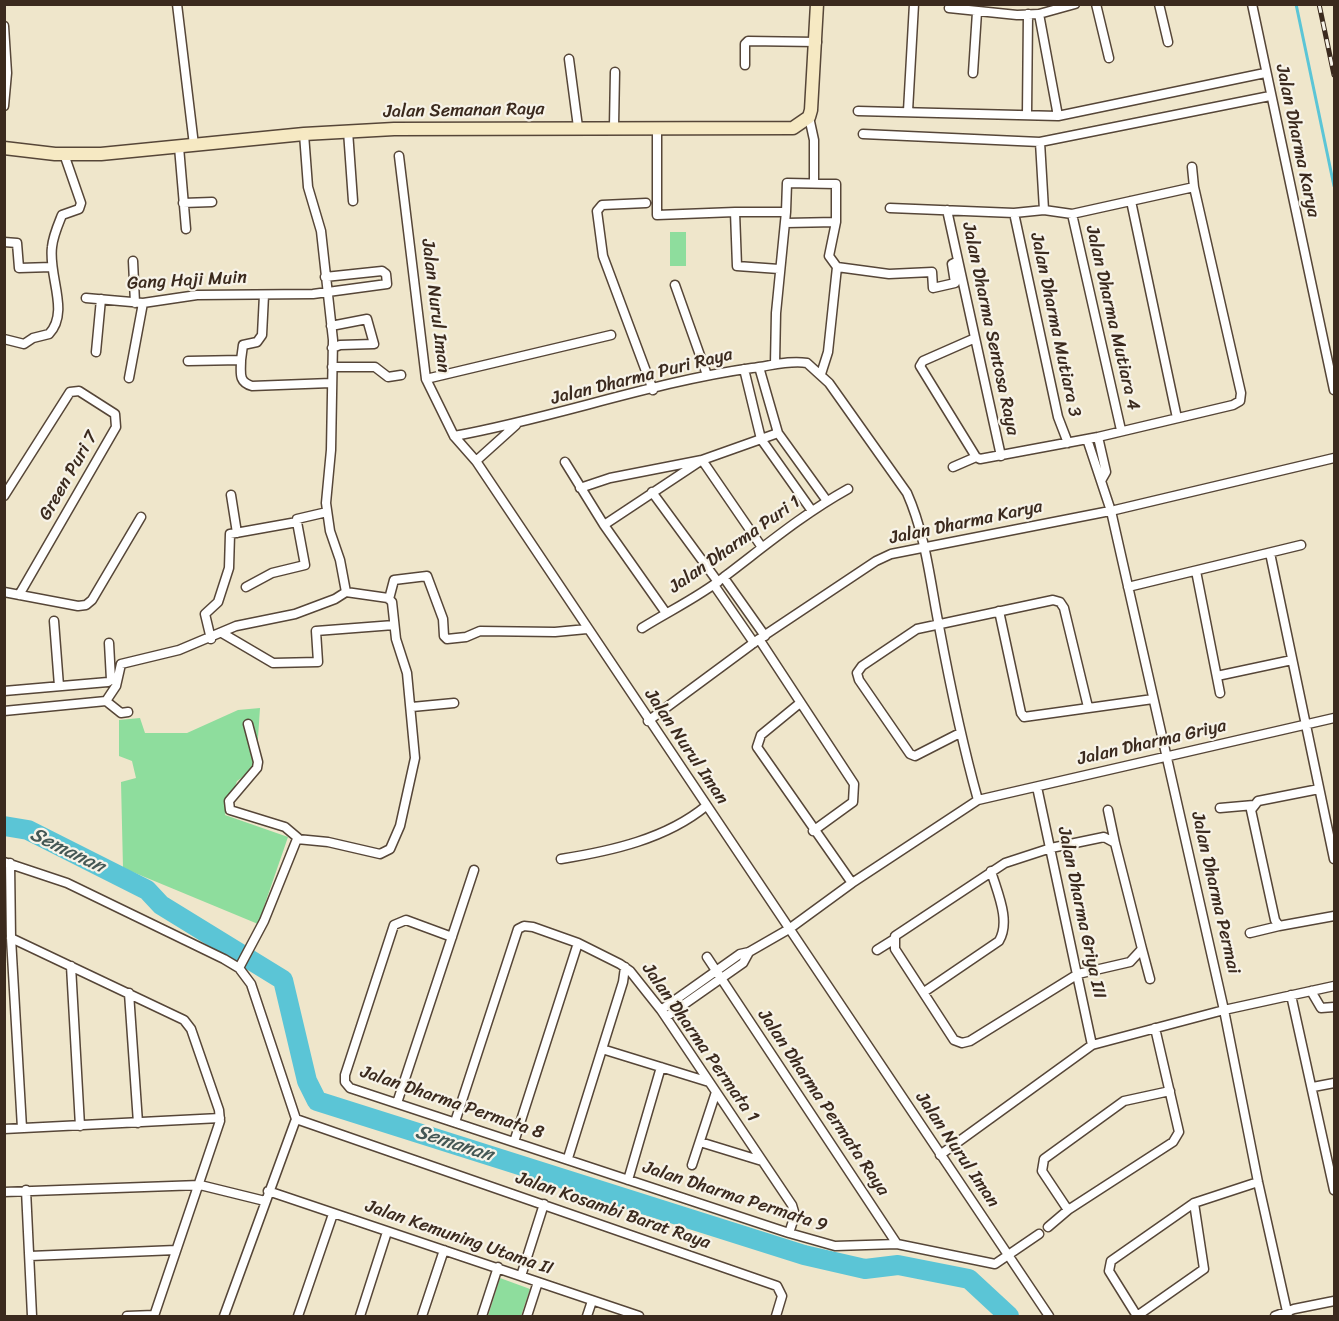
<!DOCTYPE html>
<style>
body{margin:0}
#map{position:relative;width:1339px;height:1321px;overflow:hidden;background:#efe6cb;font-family:Sriracha,sans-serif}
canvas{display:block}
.frame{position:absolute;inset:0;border:6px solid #3b2a1e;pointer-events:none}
</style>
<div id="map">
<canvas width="1339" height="1321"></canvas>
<div class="frame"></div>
</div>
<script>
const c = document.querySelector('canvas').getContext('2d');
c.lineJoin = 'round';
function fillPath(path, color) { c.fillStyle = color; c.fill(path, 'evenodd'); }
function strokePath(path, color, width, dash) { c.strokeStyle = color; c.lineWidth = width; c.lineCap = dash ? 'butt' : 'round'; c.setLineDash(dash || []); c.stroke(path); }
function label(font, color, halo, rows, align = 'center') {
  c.font = font + ' Sriracha,sans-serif'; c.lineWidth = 4.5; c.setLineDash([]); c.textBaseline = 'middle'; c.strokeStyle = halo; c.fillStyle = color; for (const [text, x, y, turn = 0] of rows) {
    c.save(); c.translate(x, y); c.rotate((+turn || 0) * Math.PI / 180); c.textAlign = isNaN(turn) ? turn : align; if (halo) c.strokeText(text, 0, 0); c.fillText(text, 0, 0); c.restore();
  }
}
fillPath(new Path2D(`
 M670 232H686V266H670Z
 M260 708 256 768 237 781 225 815 288 837 258 924 123 868 121 782 136 778 132 761 119 756V720L140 718 145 733H187L238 710Z
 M500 1278 530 1289 521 1316H488Z`), '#8edd9d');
strokePath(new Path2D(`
 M1296 4 1334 186`), '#5bc5d6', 3);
strokePath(new Path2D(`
 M4 826 28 830 147 890 161 905 283 980 307 1081 317 1101 804 1255 865 1269 898 1265 969 1279 1009 1316`), '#5bc5d6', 20);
const street = new Path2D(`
 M177 4 194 145
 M1096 4 1109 58
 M1159 4 1168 42
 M1252 4 1334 390
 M949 8 1017 15 1039 14 1058 116
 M1039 14 1075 4
 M4 26 7 73 4 106
 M569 59 578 127
 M745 65V44L748 41 817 42
 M973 73 977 12
 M858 111 1058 116 1265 73
 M908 111 914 4
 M1027 114 1028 14
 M809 117 814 140V183
 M614 126 615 72
 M657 127V215L735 212
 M348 131 353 201
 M304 134 308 187 321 231 333 340 331 450 326 503 330 531 340 560 346 592
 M863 134 1040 142 1270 96
 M179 147 186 229
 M399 156 426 379 454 436 476 461 1049 1316
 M1192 167 1194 187
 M1131 201 1177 418
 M183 203 212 202
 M646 203 602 205 597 211 603 256 653 390
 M890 208 1014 213 1044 210 1040 142
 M947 210 1001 456
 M1014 213 1058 417 1068 443
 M1072 214 1121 430
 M836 222 829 256 837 267
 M786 223 836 222V184L787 183 786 212
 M4 242 17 243 19 268 52 267
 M133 261 135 303
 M837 267 889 274 932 272 933 288 955 283 952 264 958 261
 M675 285 707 375
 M86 298 143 303 197 295 313 294 387 284 386 274 382 271 325 277
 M331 326 367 319 374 344 340 345 332 348
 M4 339 24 344 33 338 49 334C70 312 48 276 52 247 53 236 58 225 62 215L79 209 81 203 64 154
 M973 339 923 361 920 366 976 457 980 459 1098 437 1233 405 1240 401 1241 393 1194 187 1072 214 1044 210
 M96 352 101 299
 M241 360C241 373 238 382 252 386L331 383
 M188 361 241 360 243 345 257 342 262 335 264 295
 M775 364 776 313 786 212H735L737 266 779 269
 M332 367H375L388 377 401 375
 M759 367 778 433 827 501
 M744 369 761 439 812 511
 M821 374 828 352 837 267
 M129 378 143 303
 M426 379 611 335
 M454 436C554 418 652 382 752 368 770 366 789 360 807 363L829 383 907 493C926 536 930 581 939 626 950 685 962 743 978 800
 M1098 437 1106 472 1102 479
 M1087 439 1111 511 1224 1010 1258 1182 1288 1316
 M476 461 516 425
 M565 462 604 525 666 613
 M953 467 976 457
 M580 488 610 478 702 460 778 433
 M652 492 718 582
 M231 495 237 533
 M4 496 70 392 79 391 115 414 116 427 19 595
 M604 525 702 460 761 546
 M1270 553 1334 859
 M1196 571 1220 693
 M724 578 765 636
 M714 585 754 643
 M246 587 272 573 305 565 297 522
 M1128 587 1301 545
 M4 592 78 606 86 605 92 600 141 517
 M389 599 394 580 427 576 443 619 444 636 447 639 466 637 480 631 555 632 587 629
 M999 611 1021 713 1024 717 1153 699
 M54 621 59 686
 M642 628C669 611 699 597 724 577 765 546 803 514 848 489
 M222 633 273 663 318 662 316 631 394 625
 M211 639 205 614 218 602 229 568 230 534 297 522V519L327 512
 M759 639 854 784 853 802 813 831
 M1217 676 1292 660
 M4 691 108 682 111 680 109 643
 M106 701 116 686 121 664 179 650 236 626 295 614 335 599 346 592
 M800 703 761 735 757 747 852 883
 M412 707 454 703
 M4 711 106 701 121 713 128 712
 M648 721 759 639 876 561 891 554 1115 510 1334 458
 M248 724 258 762 257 768 229 801 230 810 285 827 298 838
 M960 733 915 756 910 754 859 680 857 673 862 666 917 629 1053 600 1060 602 1064 608 1088 707
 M1037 787 1092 1045
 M1319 789 1258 801 1251 810 1275 920 1279 926 1334 916
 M1220 808 1254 805
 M1108 810 1115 843
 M1104 837 1115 843 1142 949 1130 962 1078 974 970 1041 962 1043 954 1040 895 949V936L1005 863 1051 848Z
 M561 859C611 851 666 839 706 806
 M4 862 67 883 224 959 239 968 251 984 296 1119 224 1316
 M10 863 11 938 22 1128
 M1250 933 1279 926
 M452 937 406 920 394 925 345 1075V1082L350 1088 789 1233 835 1246 897 1244 995 1264 1039 1234
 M11 938 184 1020 191 1029 219 1110 220 1121 154 1316
 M1142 949 1150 979
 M877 950 893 940
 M707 957 897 1244
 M71 966 80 1126
 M239 968 264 921 297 839 328 842 380 854 390 849 400 826 415 758 407 673 396 639 392 602 388 598 346 592
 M1311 991 1321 1008 1334 1007
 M924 992 999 941C1011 921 997 892 991 871
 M129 993 138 1123
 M1291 995 1334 1190
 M661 1010 740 954 749 952 789 929 852 883 978 800 1334 718
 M666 1017 743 963 749 952
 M602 1049 709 1082
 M1313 1087 1334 1083
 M397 1103 474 870
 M296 1119 777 1286 782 1296 776 1316
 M455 1122 518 929 524 926 533 927 578 943 620 964 630 971 661 1010 792 1205 795 1215 789 1233
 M4 1129 220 1118
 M514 1142 578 943
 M700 1142 762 1161
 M940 1155 1092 1045 1224 1010 1334 986
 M568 1158 623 982 625 967
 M692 1165 716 1092
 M628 1180 661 1067
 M26 1190 32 1316
 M268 1191 639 1316
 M4 1192 200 1185 265 1201
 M1068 1210 1042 1171 1044 1159 1124 1101 1170 1091
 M1048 1227 1068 1210 1173 1142 1179 1132 1155 1028
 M30 1256 176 1250
 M521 1276 544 1204
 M127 1316 154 1315
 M298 1316 333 1214
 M360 1316 387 1232
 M422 1316 444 1250
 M482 1316 498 1267
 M527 1316 538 1282
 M587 1316 592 1301
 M1137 1316 1109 1271 1111 1261 1194 1203 1258 1182
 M1137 1316 1204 1269 1194 1203
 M1275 1316 1294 1309 1334 1301`);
const secondary = new Path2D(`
 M4 148 55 154H101L304 134 394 129 793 128 809 117 811 110 817 4`);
strokePath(street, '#564638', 11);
strokePath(secondary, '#564638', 15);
strokePath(street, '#fff', 8);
strokePath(secondary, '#f6e9c3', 12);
const rail = new Path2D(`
 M1319 4 1334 75`);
strokePath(rail, '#3b2a1e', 5);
strokePath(rail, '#f7f3e8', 3, [9]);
label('18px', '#3b2a1e', '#f7f3e8', [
 ["Jalan Semanan Raya",464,111,-1],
 ["Jalan Dharma Karya",1297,141,78],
 ["Gang Haji Muin",187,281,-3],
 ["Jalan Nurul Iman",435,306,83],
 ["Jalan Dharma Mutiara 4",1112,318,77],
 ["Jalan Dharma Mutiara 3",1055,325,78],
 ["Jalan Dharma Sentosa Raya",990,329,78],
 ["Jalan Dharma Puri Raya",642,377,-14],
 ["Green Puri 7",69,476,-60],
 ["Jalan Dharma Karya",966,523,-12],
 ["Jalan Dharma Puri 1",735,545,-35],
 ["Jalan Dharma Griya",1152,743,-13],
 ["Jalan Nurul Iman",686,747,56],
 ["Jalan Dharma Permai",1215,893,77],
 ["Jalan Dharma Griya III",1081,913,78],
 ["Jalan Dharma Permata 1",700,1043,55],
 ["Jalan Dharma Permata 8",452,1103,19],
 ["Jalan Dharma Permata Raya",823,1103,56],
 ["Jalan Nurul Iman",957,1150,56],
 ["Jalan Dharma Permata 9",735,1197,18],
 ["Jalan Kosambi Barat Raya",613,1211,19],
 ["Jalan Kemuning Utama II",459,1238,19]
]);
label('italic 20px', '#455855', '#f7f3e8', [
 ["Semanan",67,851,26],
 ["Semanan",454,1144,18]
]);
</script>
